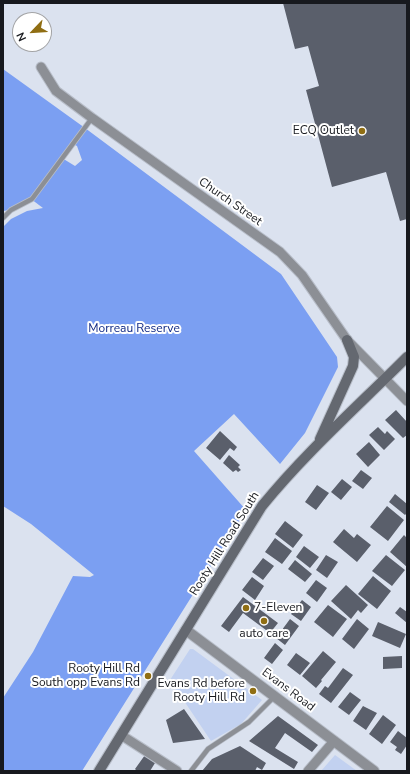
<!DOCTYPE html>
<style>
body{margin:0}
#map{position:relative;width:410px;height:774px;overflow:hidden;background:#dbe2ef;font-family:"Nunito Sans",sans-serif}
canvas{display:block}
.frame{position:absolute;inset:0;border:4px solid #17191e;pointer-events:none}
.north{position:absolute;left:12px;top:12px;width:40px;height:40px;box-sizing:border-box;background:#fff;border:1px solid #a2a3a5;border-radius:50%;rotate:245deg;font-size:11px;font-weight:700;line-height:16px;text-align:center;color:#17191e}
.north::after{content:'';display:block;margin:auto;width:14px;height:18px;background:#906e13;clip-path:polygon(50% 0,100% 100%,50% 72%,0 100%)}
</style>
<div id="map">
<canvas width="410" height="774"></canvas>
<div class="frame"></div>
<div class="north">N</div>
</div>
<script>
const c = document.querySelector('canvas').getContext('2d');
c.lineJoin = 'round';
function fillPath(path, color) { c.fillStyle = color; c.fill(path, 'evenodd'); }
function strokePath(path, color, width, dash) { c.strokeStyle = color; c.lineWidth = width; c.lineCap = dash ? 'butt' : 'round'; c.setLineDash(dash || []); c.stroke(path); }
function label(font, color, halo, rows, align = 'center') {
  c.font = font + ' "Nunito Sans",sans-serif'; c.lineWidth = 4; c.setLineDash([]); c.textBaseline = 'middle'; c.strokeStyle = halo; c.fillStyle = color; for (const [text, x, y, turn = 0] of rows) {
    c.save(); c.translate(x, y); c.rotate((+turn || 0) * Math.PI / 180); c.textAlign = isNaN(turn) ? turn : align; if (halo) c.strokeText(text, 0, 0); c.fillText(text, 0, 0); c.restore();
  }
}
fillPath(new Path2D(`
 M190 649H193L262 700 241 724 211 741 170 680Z
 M335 755 357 771H321Z`), '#c2d1f0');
fillPath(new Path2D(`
 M3 69 85 128 281 274 337 357 338 367 305 433 280 464 234 414 194 451 246 510 82 771H3V698L33 652 73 576 90 577 94 575 31 524 3 506V227L11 219 27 211 43 208 31 199 11 210 3 211ZM73 144 77 146 82 160 75 166 62 158Z`), '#7b9ff2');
fillPath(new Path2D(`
 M283 3H407V219L400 221 386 172 332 187 306 90 319 86 308 46 295 49Z
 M396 410 407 422V435L403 438 385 420Z
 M378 427 385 434 387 431 395 439 384 450 369 435Z
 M220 431 237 447 234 451 230 448 220 460 206 448Z
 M369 442 380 455 368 467 356 454Z
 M229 455 240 465 238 467 241 470 238 472 236 470 233 472 223 463Z
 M361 470 372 478 363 489 352 481Z
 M342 479 352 487 341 500 331 492Z
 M317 485 329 493 316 510 305 502Z
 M395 494 407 504V513L405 515 389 502Z
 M387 506 404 520 388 541 370 527Z
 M285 521 303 535 293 548 275 534Z
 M344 529 354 538 357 534 371 545 357 562 333 542Z
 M404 535 407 538V567L390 552Z
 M275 538 292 551 282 564 265 552Z
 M304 546 319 557 310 568 296 557Z
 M326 555 338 562 327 578 316 570Z
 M386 555 405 570 392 586 372 571Z
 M263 558 274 566 263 580 252 572Z
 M295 560 312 574 305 582 288 569Z
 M373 576 391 591 377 609 358 594Z
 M252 577 264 586 255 600 242 590Z
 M316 580 327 588 317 602 306 593Z
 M346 585 368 605 361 613 358 610 351 619 331 601Z
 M243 597 278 623 270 633 243 613 229 632 221 626Z
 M302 600 311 607 301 621 291 614Z
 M328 605 347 619 333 637 314 622Z
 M400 607 407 612V623L395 613Z
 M290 619 299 626 285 645 276 638Z
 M357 619 369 629 354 649 342 639Z
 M378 622 406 634 400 648 372 636Z
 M275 643 283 650 272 664 264 658Z
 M323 651 336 662 321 680 322 681 316 688 302 676Z
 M296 653 310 663 300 675 287 665Z
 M402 656V668L383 669V657Z
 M343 668 353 675 331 703 319 694 325 686 328 688Z
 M350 692 361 700 349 715 338 707Z
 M363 706 377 713 366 730 353 721Z
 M184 709 205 739 173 743 166 720Z
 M383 715 396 725 382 744 369 734Z
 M278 716 318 745 312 752 285 733 275 748 298 762 294 769 249 741Z
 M398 731 407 738V745L401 754 395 750 397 747 390 742Z
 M240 746 266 763 262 770 257 767 255 771H202L212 759Z
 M145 755 155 763 150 771H137L135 769Z`), '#5a5f6b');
const service = new Path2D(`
 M3 218 11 210 32 199 92 118
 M191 771 208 749 249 722 275 696`);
const minor = new Path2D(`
 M41 67 56 91 92 118 280 252 302 275 347 340 407 401
 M121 735 177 771
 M308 771 334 741`);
const tertiary = new Path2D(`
 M186 630 374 771`);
const secondary = new Path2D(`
 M320 439 353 366 354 357 347 340
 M99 771 262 506C306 452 358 406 407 357`);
strokePath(service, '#b8bec9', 6);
strokePath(minor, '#b8bec9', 11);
strokePath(tertiary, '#b8bec9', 12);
strokePath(secondary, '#b8bec9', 12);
strokePath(service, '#8c8f95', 4.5);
strokePath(minor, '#8c8f95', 9);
strokePath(tertiary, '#8c8f95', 10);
strokePath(secondary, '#646870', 10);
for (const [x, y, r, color] of [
 [362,131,4,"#906e13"],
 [246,608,4,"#906e13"],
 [264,621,4,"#906e13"],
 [148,676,4,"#906e13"],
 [253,691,4,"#906e13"]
]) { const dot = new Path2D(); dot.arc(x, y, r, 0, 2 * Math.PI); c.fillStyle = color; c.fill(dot); strokePath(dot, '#fff', 1.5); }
label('12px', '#17191e', '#fff', [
 ["ECQ Outlet",354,131],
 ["7-Eleven",254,608,"left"],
 ["auto care",264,634,"center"],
 ["Rooty Hill Rd",140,669],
 ["South opp Evans Rd",140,683],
 ["Evans Rd before",245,684],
 ["Rooty Hill Rd",245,698]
], 'right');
label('12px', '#17191e', '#fff', [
 ["Church Street",230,202,35],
 ["Rooty Hill Road South",225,544,-58],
 ["Evans Road",288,690,37]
]);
label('12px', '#0e2784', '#fff', [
 ["Morreau Reserve",134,329]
]);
</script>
